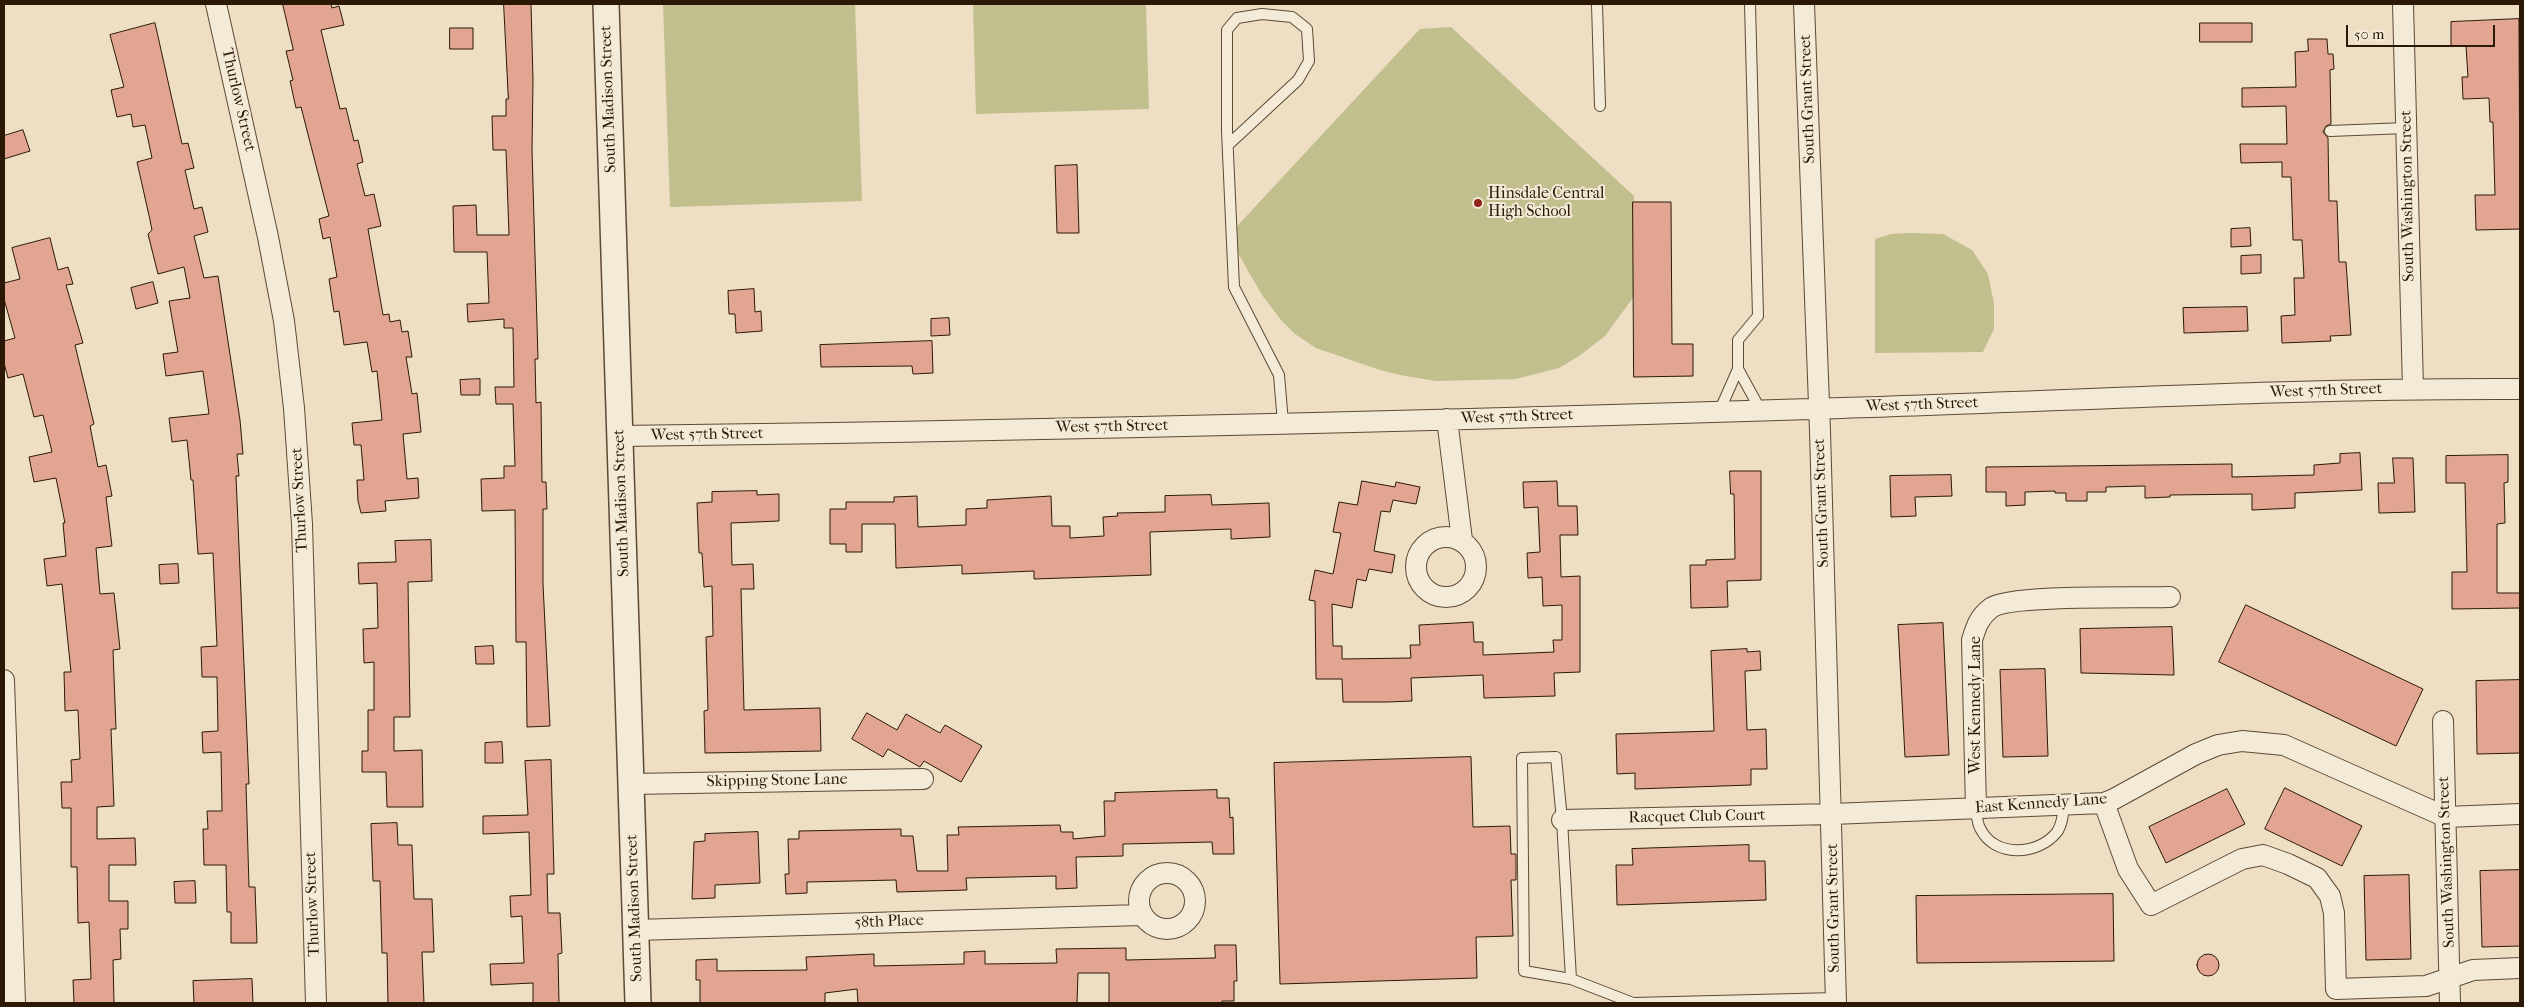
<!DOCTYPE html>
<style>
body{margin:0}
#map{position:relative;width:2524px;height:1007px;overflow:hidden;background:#eedec3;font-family:"IM FELL French Canon",serif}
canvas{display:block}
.frame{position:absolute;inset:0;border:5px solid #2b1906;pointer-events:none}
.scale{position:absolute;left:2346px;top:25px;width:149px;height:22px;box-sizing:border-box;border:2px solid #2b1906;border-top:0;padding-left:6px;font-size:15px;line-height:18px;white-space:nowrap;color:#2b1906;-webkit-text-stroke:4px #f4ead8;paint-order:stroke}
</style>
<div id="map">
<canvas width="2524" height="1007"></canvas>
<div class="frame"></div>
<div class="scale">50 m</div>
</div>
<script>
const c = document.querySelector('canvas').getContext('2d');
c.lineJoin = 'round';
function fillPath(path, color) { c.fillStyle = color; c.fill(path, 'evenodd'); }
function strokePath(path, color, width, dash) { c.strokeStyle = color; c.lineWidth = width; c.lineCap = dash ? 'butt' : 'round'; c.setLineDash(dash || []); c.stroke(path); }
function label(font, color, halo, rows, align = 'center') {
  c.font = font + ' "IM FELL French Canon",serif'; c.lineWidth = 4; c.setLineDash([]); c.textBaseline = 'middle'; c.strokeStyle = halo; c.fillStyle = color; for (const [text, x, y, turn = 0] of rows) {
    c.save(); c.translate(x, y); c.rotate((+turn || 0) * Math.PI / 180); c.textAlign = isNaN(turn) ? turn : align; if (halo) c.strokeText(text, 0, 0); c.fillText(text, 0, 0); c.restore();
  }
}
fillPath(new Path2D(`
 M663 4H855L862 201 670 207Z
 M973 4H1146L1149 109 976 114Z
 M1451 27 1634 196 1635 295 1605 336 1579 356 1559 368 1516 379 1436 381 1405 376 1380 370 1316 348 1295 334 1281 320 1262 295 1228 236 1420 29Z
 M1910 233 1943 234 1972 250 1988 274 1994 303V329L1983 352 1875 353V239L1891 234Z`), '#c1bf8e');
const building = new Path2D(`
 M283 4H331L332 8 339 6 344 25 321 30 340 109 346 108 354 141 358 140 363 162 357 164 365 196 374 194 381 226 368 229 383 315 389 314 390 322 400 320 402 332 408 331 412 357H406L412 394 417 393 421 432 403 434 407 479 418 478 419 498 385 501 386 511 361 513 358 501 357 480H364L361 445H354L352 423 382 420 377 371 372 372 367 342 344 345 339 311 334 312 329 279 337 277 330 237 323 239 319 219 329 216 301 107 296 108 290 81 293 80 286 51 293 50Z
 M504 4H531L533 80 532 150 538 359H535L536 403 541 402 542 482H546L547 509H543V584L550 726 527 727 526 642H516L515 510 482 511 481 479 504 478V466H515L513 404H496L495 387H514L513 328H504V319L468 322 467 304 489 303 487 252H454L453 206 476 205 477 235H509L506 150H493L492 116H506V99H508Z
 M2519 19 2520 229 2476 230 2475 195H2495L2493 122H2490L2489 98 2463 99 2462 77H2468L2466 46H2451V22Z
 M155 23 182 144 188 143 194 168 185 170 194 209 202 207 208 232 194 236 204 278 218 276 240 420 243 454H237L239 476H236L249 784H246L249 887H255L257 943H231V912H227L226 865H204L203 829H208L207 811H222L221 752 203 753 202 732 218 731 217 677H202L201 647 217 646 213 553 198 554 193 480H191L187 440 172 442 169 418 209 414 203 371 166 376 163 354 178 352 169 301 190 298 184 267 158 274 148 234 152 230 150 220 137 162 152 158 145 125 133 127 131 114 117 117 111 90 124 87 110 35Z
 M2200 23H2252V42H2200Z
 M450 28H473V49H450Z
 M2308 39H2327L2328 54H2333L2334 69 2330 70 2331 124 2326 126 2323 132 2328 138 2329 201H2337L2339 262H2346L2351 335 2330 336 2331 341 2282 343 2281 316 2295 315 2294 278H2304L2302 240H2293L2291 177H2282V162L2241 163 2240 144H2287L2286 106 2242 107V88L2296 87 2295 52 2308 51Z
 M23 130 30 151 4 159V136Z
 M1077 165 1079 233H1057L1055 166Z
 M1633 202H1671L1672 344H1693V376L1634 377Z
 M2250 228 2251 246 2231 247V229Z
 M50 238 58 270 68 267 73 284 66 285 83 343 75 345 94 424 90 426 98 467 106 465 112 496 106 497 112 546 96 548 100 594 114 593 120 649 113 650 116 729H111L114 806 97 807V839L135 838 136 865H109V901H128V929H120L121 959 113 960 114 1003H74L73 980 91 979 89 922 78 923 77 867H71V808H62L61 782H72L71 760 80 759 78 710 65 711 64 672H71L62 584 47 586 44 559 66 556 63 523H65L56 478 34 482 29 457 52 452 43 415 34 417 23 374 8 378 4 363V341L15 338 4 299V283L20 279 12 248Z
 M2261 255V273L2241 274V256Z
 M153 282 158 303 136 309 131 288Z
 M754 289 755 312 761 311 762 331 736 333 735 314H729L728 291Z
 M2247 307 2248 331 2184 333 2183 308Z
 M949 318 950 335 931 336V319Z
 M932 341 933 373 913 374 912 366 821 367 820 345Z
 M480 379V395H461L460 380Z
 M2360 453 2362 490 2295 493V508L2252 510V494L2170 495V497L2145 498V486L2106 487V492H2087V501H2066V493H2055V491L2025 492V505L2006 506V492H1986V467L2232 464V477L2314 475V465L2340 463V454Z
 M2508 455V482L2504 483 2505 523 2497 524V593H2520V608L2452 609V572H2467L2465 483H2446V456Z
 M2393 458H2413L2415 512 2379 513 2378 483H2394Z
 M1730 471H1761V580L1727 581 1728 607 1691 608 1690 565H1706V560L1735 559 1734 494H1731Z
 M1951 475 1952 496 1915 497 1916 516 1891 517 1890 476Z
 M1362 481 1395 487 1396 482 1420 487 1416 504 1393 500 1390 512 1381 511 1374 551 1395 555 1392 573 1369 569 1366 581 1357 579 1352 608 1332 604 1333 646H1342V659L1411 658 1410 645H1420L1419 625 1456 623 1473 622 1474 642H1483V655L1554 652 1553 640H1562V605L1543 606 1542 577 1528 578 1527 553 1540 552 1538 507 1524 508 1523 482 1557 481 1558 506H1577L1578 535H1560L1561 577 1580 576V672L1554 673 1555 696 1484 698 1483 675 1411 678 1412 701 1387 702H1343L1342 679H1316L1315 601 1309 600 1315 570 1333 574 1341 533 1333 532 1339 502 1357 505Z
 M757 491V495L779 494V521L731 523 732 565 753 564 754 589H741L744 710 820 708 821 751 705 753 704 711 708 710 706 637 713 636 712 586 704 587 702 553H699L697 503 712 502V492Z
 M1211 495 1212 505 1269 503 1270 537 1231 539V529L1150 532 1151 575 1034 579V571L962 574V565L896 568 895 524H862V552H846V544H830V509H846V502H894V497L917 496 918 527 966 525V509L987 508V500L1051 496 1052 526H1070V538L1104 536 1103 517 1118 516 1117 513 1165 512V496Z
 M431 540 432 581 408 582 410 717H394V751L422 750 423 807H387L386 772H362V751H368V710H374V662L364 663 363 629 378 628 377 583 359 584 358 563 396 562 395 541Z
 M178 564 179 583 160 584 159 565Z
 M2246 605 2423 689 2396 746 2219 662Z
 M1943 623 1949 755 1905 757 1898 625Z
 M2172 627 2174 675 2081 673 2080 629Z
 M493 646 494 664H476L475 647Z
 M1747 649V652L1760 651 1761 670 1745 671 1747 730 1766 729 1767 769H1751V785L1635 789V773L1617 774 1616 734 1714 731 1711 651Z
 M2045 669 2048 756 2003 757 2000 670Z
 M2520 680V753L2477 754 2476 681Z
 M867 713 897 730 906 714 940 733 945 725 982 746 961 782 924 761 920 767 888 749 883 757 852 739Z
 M502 742 503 763H485V743Z
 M1471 757 1473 827 1510 826 1511 854H1516V880H1511L1513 936 1476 937 1477 978 1280 984 1274 763Z
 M551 760 554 874H547L548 913H560L562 953 558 954 559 1003H533V983L491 985 490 964 524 963 522 916 511 917 510 896 531 895 529 832 483 834V816L528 815 525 761Z
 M2285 788 2362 826 2342 866 2265 829Z
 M2227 789 2245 824 2166 863 2149 827Z
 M1217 790V798H1229L1230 818 1233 817 1234 854H1213L1212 842 1123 844V856L1076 857 1077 888 1056 889V876L966 878 967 890 897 892 896 880 807 882V893L786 894 785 874H789L788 839H799V831L901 829V836H913L917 871H948L947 835H959L958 827 1060 825 1061 832H1073V839L1105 836 1104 801H1115V793Z
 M397 823 398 845H412L414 899H432L434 952H422L424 1003H388L387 953H382L380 881H373L371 824Z
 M758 832 760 883 715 885V898L692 899 694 842 705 841V834Z
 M1749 845V861H1765L1766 900 1617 905 1616 865H1633L1632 849Z
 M2520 870V946L2482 947 2480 871Z
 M2409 875 2411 959 2366 960 2364 876Z
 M195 881 196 903H175L174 882Z
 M2113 894 2114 961 1917 963 1916 896Z
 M1215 945H1236L1237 981H1234V1001H1222V1003H1109V973H1078L1077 1003H858L857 989 825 993V1003H700V980H696V960L717 959V971L807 970 806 957 874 954V966L964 964V952L985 951V964L1057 963 1056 949 1126 948V960L1215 958Z
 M2197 965a11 11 0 1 1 22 0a11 11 0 1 1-22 0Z
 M252 979 253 1003H194L193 981Z`);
fillPath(building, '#e1a592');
strokePath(building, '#2b1906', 1);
const service = new Path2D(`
 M1597 4 1600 106
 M2330 131 2406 128
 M1228 145 1298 80 1309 61 1307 29 1292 17 1262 14 1237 18 1227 30V131L1234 287 1279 375 1283 423
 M1738 369V340L1758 316 1750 4
 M1719 412 1738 369 1761 411
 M1976 809C1977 815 1977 823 1980 828 1994 858 2038 856 2057 832 2062 825 2063 815 2064 806
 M1571 979 1524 971 1522 758 1556 757 1562 820 1571 979 1633 1003 1836 998`);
const minor = new Path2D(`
 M216 4 268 237 284 321 294 408 302 524 316 1003
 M1804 4 1820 431 1836 1003
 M2403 4 2413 388
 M1447 419 1462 540
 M620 436C1028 431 1435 421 1842 408 2068 401 2294 388 2520 389
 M1416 567a30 30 0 1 1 60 0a30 30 0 1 1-60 0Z
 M4 680 15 1003
 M2443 721 2450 1003
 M631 784 923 779
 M2104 803 2128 869 2151 905 2242 859 2263 855 2288 864 2317 878 2330 896 2334 913 2336 989 2426 986 2473 970 2520 968
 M1976 809 1972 640C1976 627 1979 617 1991 608 2009 594 2139 598 2170 597
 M1562 820 1832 814 2104 803 2114 799 2196 754 2218 745 2242 741 2284 745 2446 817 2520 814
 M1139 901a28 28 0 1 1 56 0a28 28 0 1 1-56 0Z
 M636 930 1141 915`);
const tertiary = new Path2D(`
 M606 4 638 1003`);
strokePath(service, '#5c4a35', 12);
strokePath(minor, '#5c4a35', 22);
strokePath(tertiary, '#5c4a35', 28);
strokePath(service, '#f4ead8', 10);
strokePath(minor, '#f4ead8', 20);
strokePath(tertiary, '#f4ead8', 25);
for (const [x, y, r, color] of [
 [1478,203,5,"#8f2418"]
]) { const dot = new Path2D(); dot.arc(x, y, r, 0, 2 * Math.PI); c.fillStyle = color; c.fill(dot); strokePath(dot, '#f4ead8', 2); }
label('16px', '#2b1906', '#f4ead8', [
 ["South Madison Street",609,99,-92],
 ["South Grant Street",1808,99,-92],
 ["Thurlow Street",238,100,77],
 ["South Washington Street",2408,196,-91],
 ["West 57th Street",2326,391,-2],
 ["West 57th Street",1922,405,-2],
 ["West 57th Street",1517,417,-2],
 ["West 57th Street",1112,427,-1],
 ["West 57th Street",707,435,-1],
 ["Thurlow Street",300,500,-93],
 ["South Madison Street",622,503,-92],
 ["South Grant Street",1822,503,-92],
 ["West Kennedy Lane",1976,705,-90],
 ["Skipping Stone Lane",777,781,-1],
 ["East Kennedy Lane",2041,804,-4],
 ["Racquet Club Court",1697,817,-1],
 ["South Washington Street",2447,862,-92],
 ["Thurlow Street",313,904,-92],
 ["South Madison Street",635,908,-92],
 ["South Grant Street",1834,908,-91],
 ["58th Place",889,922,-2]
]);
label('16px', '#2b1906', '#f4ead8', [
 ["Hinsdale Central",1488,194],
 ["High School",1488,212]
], 'left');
</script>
